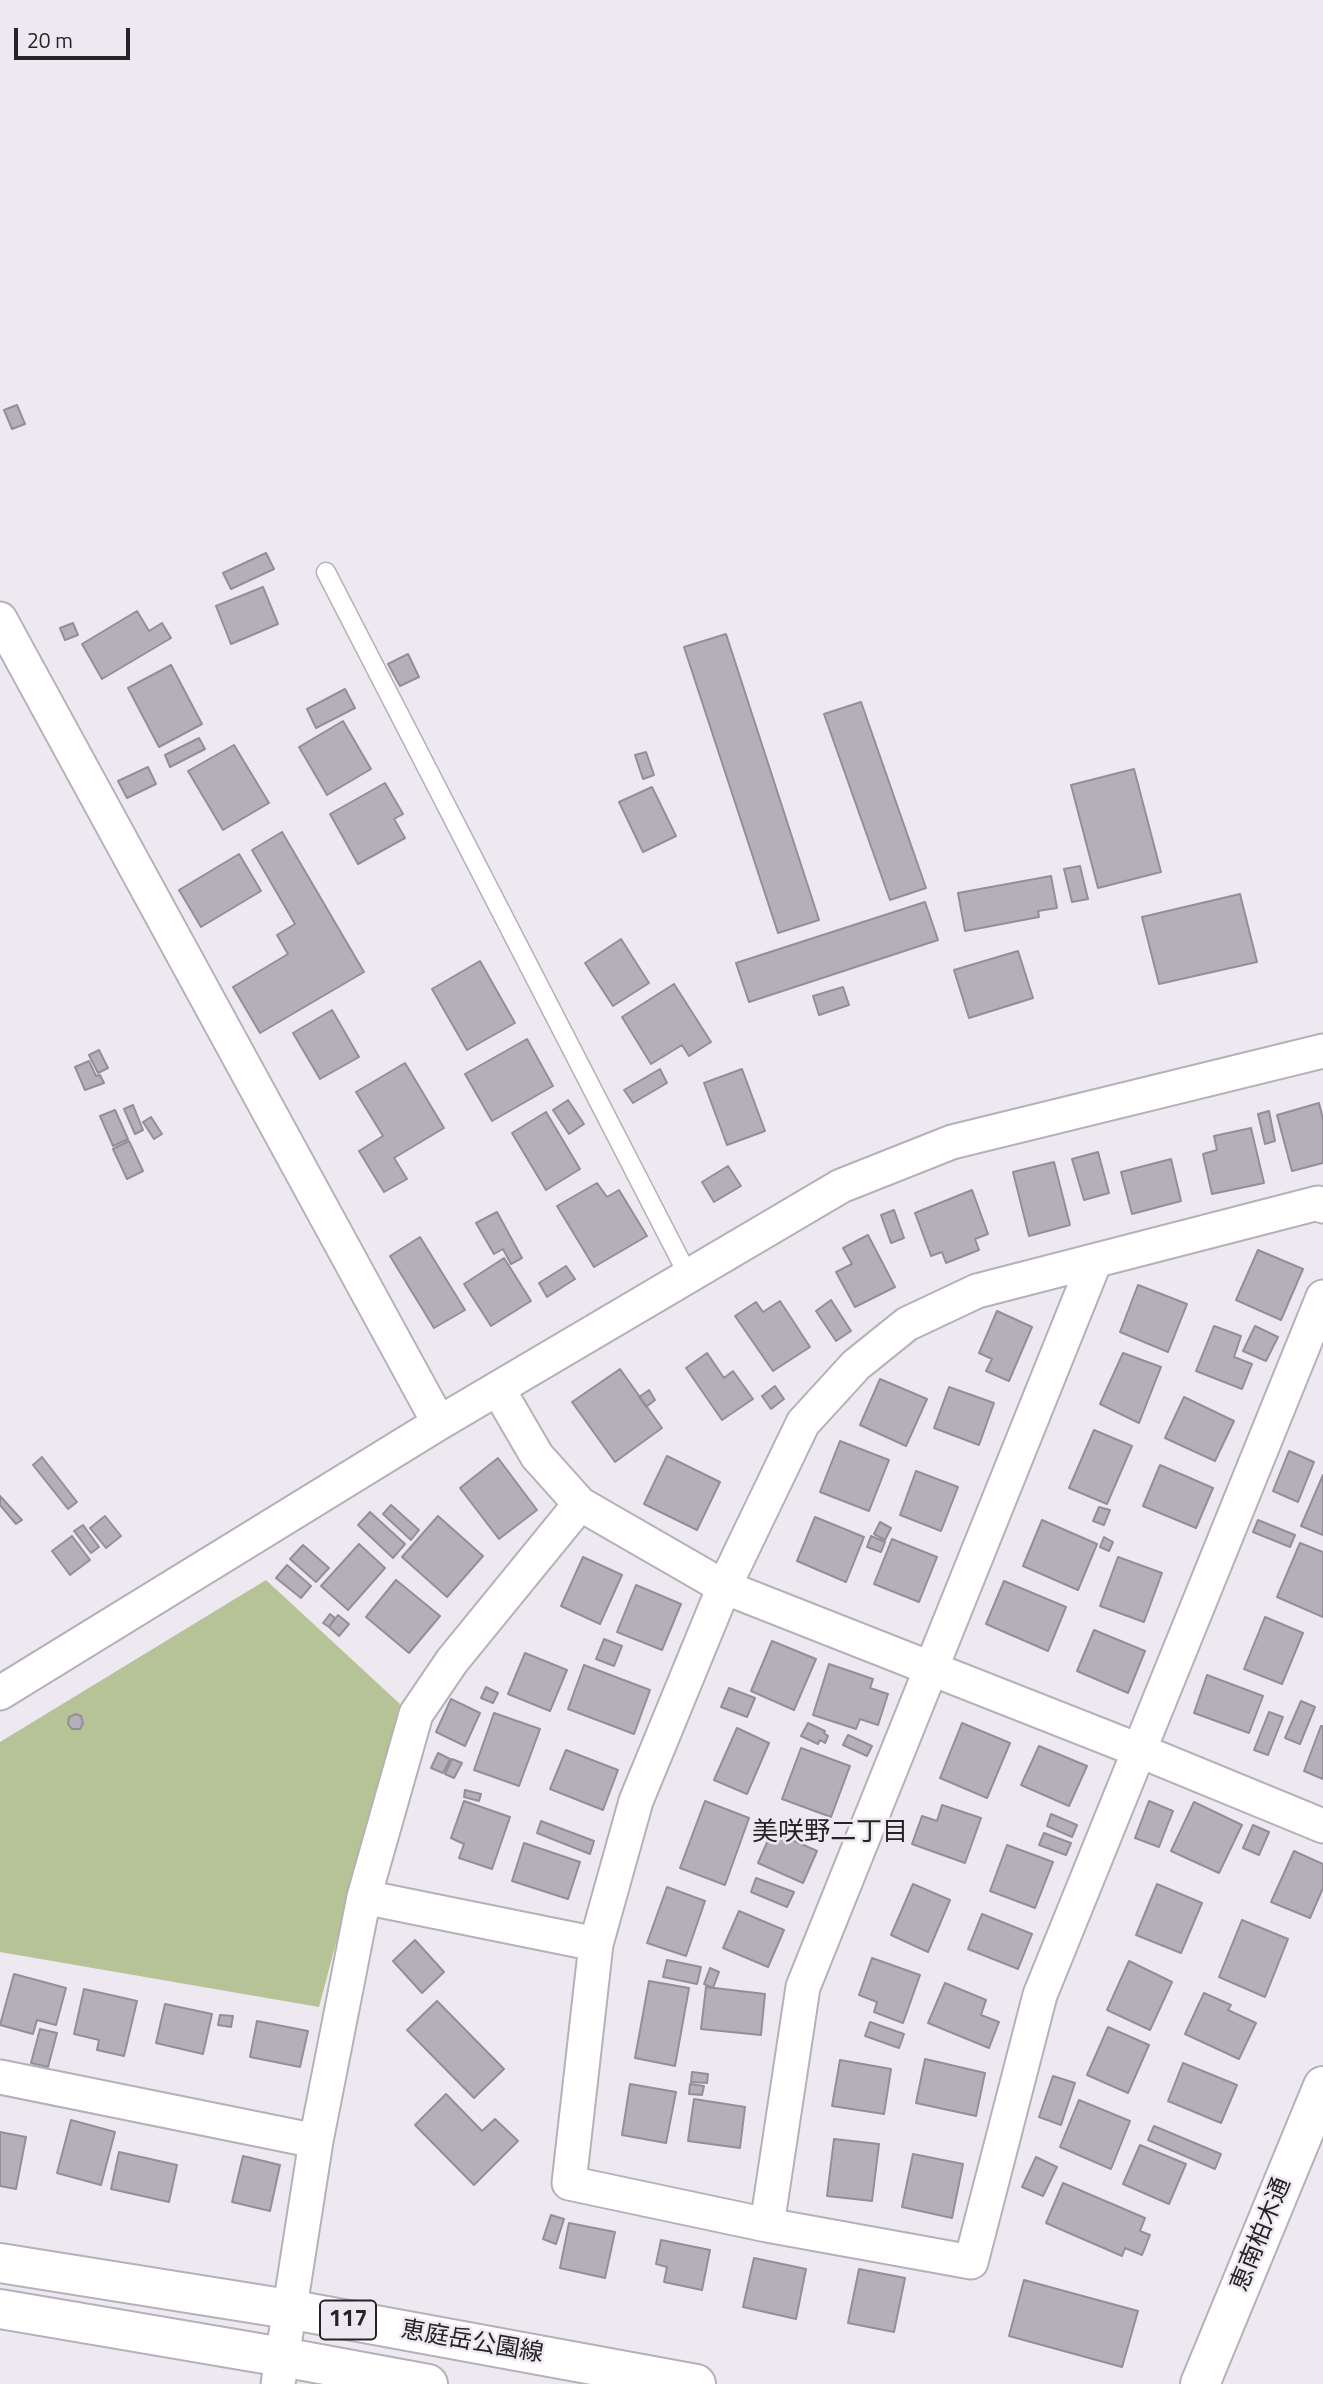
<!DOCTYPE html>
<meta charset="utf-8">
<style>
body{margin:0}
#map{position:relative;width:1323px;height:2384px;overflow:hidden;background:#eee9f1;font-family:"Titillium Web",sans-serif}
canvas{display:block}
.scale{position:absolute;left:14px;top:28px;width:116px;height:32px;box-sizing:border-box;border:4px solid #252326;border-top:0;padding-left:9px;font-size:21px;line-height:24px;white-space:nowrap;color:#252326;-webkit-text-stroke:5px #eee9f1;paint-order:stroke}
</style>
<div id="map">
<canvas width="1323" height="2384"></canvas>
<div class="scale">20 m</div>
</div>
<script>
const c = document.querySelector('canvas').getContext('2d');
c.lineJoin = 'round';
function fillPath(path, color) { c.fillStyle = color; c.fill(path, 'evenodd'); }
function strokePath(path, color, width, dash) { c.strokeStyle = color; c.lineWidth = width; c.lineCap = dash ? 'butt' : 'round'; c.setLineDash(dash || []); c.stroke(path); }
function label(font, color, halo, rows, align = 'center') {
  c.font = font + ' "Titillium Web","Noto Sans JP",sans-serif'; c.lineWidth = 5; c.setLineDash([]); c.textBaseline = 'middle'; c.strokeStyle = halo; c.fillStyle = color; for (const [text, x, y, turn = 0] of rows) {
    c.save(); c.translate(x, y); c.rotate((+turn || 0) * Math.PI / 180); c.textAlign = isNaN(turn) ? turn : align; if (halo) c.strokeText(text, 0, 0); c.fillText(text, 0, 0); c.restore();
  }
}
fillPath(new Path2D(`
 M266 1580 400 1704 319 2007 0 1952V1742Z`), '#b5c396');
const building = new Path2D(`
 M17 405 25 424 12 429 4 410Z
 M266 553 274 569 231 589 223 573Z
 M263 587 278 624 231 644 216 606Z
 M137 611 149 631 162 623 171 638 102 679 82 644Z
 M73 623 78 635 65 640 60 628Z
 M726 634 819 920 778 933 684 647Z
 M408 654 419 677 400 686 388 664Z
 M171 665 202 724 159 747 128 688Z
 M345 689 355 708 316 728 307 709Z
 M861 702 926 888 890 900 824 714Z
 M343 721 371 769 327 795 299 747Z
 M199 738 205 749 170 767 165 755Z
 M234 745 269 803 223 830 188 771Z
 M646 752 654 775 643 779 635 755Z
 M148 767 156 784 127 798 118 781Z
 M1134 769 1161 872 1098 888 1071 785Z
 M385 783 403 814 394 819 405 838 358 864 330 814Z
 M652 787 676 836 643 852 619 802Z
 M282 832 364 972 260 1033 233 987 288 954 277 935 295 924 252 850Z
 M239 854 261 891 201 927 179 890Z
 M1080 866 1088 899 1072 902 1064 869Z
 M1051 876 1057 908 1038 911 1039 917 965 931 958 893Z
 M1240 894 1257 962 1159 984 1142 917Z
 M925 902 938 940 749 1002 736 963Z
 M621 939 649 983 613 1006 585 963Z
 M1018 951 1033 998 969 1018 954 970Z
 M480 961 515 1023 467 1050 432 989Z
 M674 984 711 1042 689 1056 682 1045 651 1064 622 1017Z
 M843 987 849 1005 819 1015 813 996Z
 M332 1010 359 1057 320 1079 293 1033Z
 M527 1039 553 1086 492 1121 465 1074Z
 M99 1050 108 1068 98 1073 89 1055Z
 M89 1061 96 1076 100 1075 104 1083 85 1090 75 1067Z
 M405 1063 444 1128 394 1158 407 1179 384 1192 359 1151 383 1136 356 1092Z
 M660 1069 667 1083 633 1103 624 1090Z
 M742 1069 765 1131 727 1145 704 1083Z
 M568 1100 584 1124 569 1134 553 1110Z
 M1319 1103 1323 1119V1163L1292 1171 1277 1115Z
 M133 1105 143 1130 135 1134 124 1109Z
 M115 1110 128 1139 113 1146 100 1116Z
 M1269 1111 1275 1141 1265 1144 1258 1114Z
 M546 1112 580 1169 546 1190 512 1133Z
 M151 1117 162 1134 154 1139 143 1122Z
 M1251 1128 1264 1183 1212 1194 1203 1154 1217 1150 1214 1136Z
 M129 1141 143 1171 127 1179 113 1149Z
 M1098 1152 1109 1193 1084 1200 1072 1159Z
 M1171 1159 1181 1201 1132 1214 1121 1172Z
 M1054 1162 1070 1225 1029 1236 1013 1172Z
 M728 1166 741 1186 714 1202 702 1182Z
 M597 1183 607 1197 619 1190 647 1236 594 1267 557 1206Z
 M972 1190 988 1234 975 1239 979 1250 946 1263 942 1252 931 1256 915 1213Z
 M894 1210 904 1238 891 1243 881 1215Z
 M497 1212 522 1258 511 1264 503 1249 494 1254 476 1223Z
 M868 1235 895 1287 855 1307 836 1272 852 1264 843 1248Z
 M420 1237 465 1310 434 1328 390 1256Z
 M1258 1250 1303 1269 1281 1320 1236 1300Z
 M504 1258 531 1301 491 1326 464 1284Z
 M566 1266 575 1279 547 1297 539 1283Z
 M1138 1285 1187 1304 1168 1352 1120 1332Z
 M831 1300 851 1331 836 1341 816 1311Z
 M780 1301 810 1347 773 1371 735 1316 756 1302 763 1312Z
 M997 1311 1032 1327 1009 1381 986 1371 992 1359 979 1353Z
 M1214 1326 1241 1336 1234 1357 1252 1364 1242 1389 1196 1371Z
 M1255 1326 1278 1337 1266 1361 1243 1351Z
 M707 1353 724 1378 733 1371 753 1399 722 1420 686 1368Z
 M1123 1353 1161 1367 1139 1423 1100 1404Z
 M620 1369 662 1428 615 1462 572 1402Z
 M880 1379 927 1399 906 1446 860 1425Z
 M775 1386 784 1399 771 1409 762 1396Z
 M949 1387 994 1403 979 1445 934 1428Z
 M649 1390 655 1400 646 1407 639 1397Z
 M1184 1397 1234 1421 1215 1461 1165 1438Z
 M1094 1430 1132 1446 1107 1504 1069 1488Z
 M840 1441 889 1460 869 1511 820 1492Z
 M1289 1451 1314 1462 1298 1502 1273 1491Z
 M667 1456 720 1482 697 1530 644 1504Z
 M42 1457 77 1502 68 1509 33 1465Z
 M498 1458 537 1510 499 1539 460 1488Z
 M1160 1465 1213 1488 1196 1528 1143 1506Z
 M916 1471 958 1487 941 1531 900 1515Z
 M1323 1475V1535L1301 1526Z
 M0 1496 22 1520 16 1524 0 1505Z
 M391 1505 419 1530 411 1540 383 1514Z
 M1099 1507 1110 1510 1104 1525 1093 1521Z
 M370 1512 405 1544 393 1558 358 1525Z
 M105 1516 121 1536 106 1548 90 1528Z
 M438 1516 483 1556 447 1597 402 1557Z
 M815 1517 864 1537 846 1582 797 1561Z
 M1042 1520 1097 1544 1078 1590 1023 1566Z
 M1258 1520 1295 1535 1290 1547 1253 1532Z
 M880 1522 891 1528 885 1540 874 1534Z
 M83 1525 99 1547 91 1553 74 1531Z
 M72 1536 90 1560 70 1575 52 1551Z
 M871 1536 885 1542 881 1552 867 1547Z
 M1104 1537 1113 1542 1109 1551 1100 1547Z
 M892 1539 937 1557 919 1602 874 1584Z
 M1300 1543 1323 1552V1617L1277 1597Z
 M359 1544 385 1568 348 1610 321 1586Z
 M303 1545 329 1568 316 1582 290 1559Z
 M583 1557 622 1575 600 1624 561 1606Z
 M1118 1557 1162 1573 1144 1622 1100 1606Z
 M287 1565 311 1586 301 1598 276 1578Z
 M396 1580 440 1616 409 1653 366 1617Z
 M1004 1581 1066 1607 1048 1651 986 1624Z
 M636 1585 681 1604 662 1650 617 1632Z
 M330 1614 335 1618 329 1627 323 1623Z
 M338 1615 349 1624 339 1636 329 1627Z
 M1265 1617 1303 1633 1282 1684 1244 1669Z
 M1094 1630 1145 1651 1128 1693 1077 1671Z
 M604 1639 622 1646 614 1666 596 1659Z
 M772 1641 816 1659 794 1710 751 1691Z
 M525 1653 567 1670 550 1711 508 1694Z
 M829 1664 873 1679 870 1688 888 1694 878 1725 860 1719 856 1729 813 1715Z
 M584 1665 650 1690 634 1734 568 1709Z
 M1207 1675 1263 1696 1249 1733 1194 1713Z
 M486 1687 498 1693 493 1703 481 1698Z
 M729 1688 755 1698 747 1717 721 1707Z
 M451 1699 480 1713 465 1746 436 1732Z
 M1301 1701 1315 1707 1300 1744 1285 1738Z
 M1269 1712 1283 1717 1268 1755 1254 1750Z
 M494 1713 540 1729 519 1786 474 1770Z
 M76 1714 81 1716 83 1723 80 1729H72L68 1724 69 1717Z
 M808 1723 825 1731 824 1733 828 1736 825 1743 820 1740 818 1744 801 1736Z
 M962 1723 1010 1743 987 1798 940 1778Z
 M1321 1726H1323V1779L1304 1771Z
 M737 1728 769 1743 747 1794 714 1780Z
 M848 1735 872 1746 867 1756 843 1745Z
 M1039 1746 1087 1766 1069 1806 1021 1785Z
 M801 1748 850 1766 831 1817 782 1799Z
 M566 1750 618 1770 603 1810 550 1789Z
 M438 1753 450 1759 443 1773 431 1768Z
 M452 1759 462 1763 454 1778 445 1774Z
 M465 1790 481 1794 479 1801 464 1797Z
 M464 1801 510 1817 492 1869 459 1858 464 1844 451 1838Z
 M705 1801 749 1818 725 1885 680 1868Z
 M1149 1801 1173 1811 1159 1847 1135 1838Z
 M1194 1802 1242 1825 1219 1873 1171 1851Z
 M942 1805 981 1818 965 1863 912 1844 922 1816 937 1821Z
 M1051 1814 1077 1825 1072 1837 1047 1826Z
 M541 1821 594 1841 590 1854 537 1833Z
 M1253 1825 1269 1832 1259 1855 1243 1848Z
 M772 1831 817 1851 803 1883 758 1863Z
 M1044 1833 1071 1843 1066 1855 1039 1845Z
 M524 1843 580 1862 568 1899 512 1881Z
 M1007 1845 1053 1862 1035 1908 990 1891Z
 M1294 1851 1323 1864V1888L1310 1918 1271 1902Z
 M756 1878 794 1892 787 1907 751 1892Z
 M913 1884 950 1900 928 1952 891 1935Z
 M1157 1884 1202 1903 1181 1953 1136 1935Z
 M667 1887 705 1901 686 1956 647 1943Z
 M739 1911 784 1930 768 1967 723 1948Z
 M982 1914 1032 1934 1018 1969 968 1949Z
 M1242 1920 1288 1939 1265 1997 1219 1977Z
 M415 1940 444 1972 422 1993 393 1961Z
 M872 1958 920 1975 903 2023 874 2012 877 2002 859 1995Z
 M667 1960 701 1967 697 1984 663 1977Z
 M1129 1961 1172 1982 1150 2030 1107 2010Z
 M710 1968 719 1972 713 1988 704 1984Z
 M14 1974 66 1988 56 2025 37 2020 33 2034 0 2025Z
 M649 1981 689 1988 675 2066 635 2058Z
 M945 1983 986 2000 981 2015 999 2022 989 2048 928 2023Z
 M706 1987 765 1994 761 2035 701 2029Z
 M84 1989 137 2001 124 2056 97 2050 99 2040 74 2034Z
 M1204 1993 1231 2005 1228 2010 1256 2023 1239 2059 1185 2034Z
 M437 2001 504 2069 474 2098 407 2030Z
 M165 2004 212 2014 203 2054 156 2043Z
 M220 2015 233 2016 231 2027 218 2025Z
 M257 2021 308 2031 300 2067 250 2057Z
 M870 2022 904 2034 899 2048 865 2036Z
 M1108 2027 1149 2045 1128 2093 1087 2075Z
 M40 2029 57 2033 48 2067 31 2063Z
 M925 2059 985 2073 976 2116 916 2103Z
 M840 2060 891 2069 884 2114 832 2106Z
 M1183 2063 1237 2085 1221 2123 1168 2101Z
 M692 2072 708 2074 707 2083 691 2082Z
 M1053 2076 1075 2083 1061 2125 1039 2117Z
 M630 2084 676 2092 666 2143 622 2135Z
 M690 2084 704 2086 702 2095 689 2094Z
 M446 2094 482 2131 495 2119 518 2141 474 2185 415 2125Z
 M694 2099 745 2107 740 2148 688 2141Z
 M1079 2100 1130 2121 1111 2169 1060 2147Z
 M71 2120 115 2132 101 2185 57 2173Z
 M1154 2126 1221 2154 1215 2169 1148 2140Z
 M0 2132 26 2137 16 2189 0 2186Z
 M834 2139 879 2144 872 2201 827 2196Z
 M1140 2145 1186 2164 1169 2204 1123 2184Z
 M119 2152 177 2165 169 2202 111 2189Z
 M913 2154 963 2164 952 2218 902 2207Z
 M243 2156 280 2165 270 2211 232 2202Z
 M1036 2157 1057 2167 1043 2196 1022 2187Z
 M1063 2183 1145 2218 1140 2231 1150 2235 1142 2255 1125 2248 1122 2256 1046 2223Z
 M551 2215 564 2219 556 2244 543 2239Z
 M569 2223 615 2232 605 2278 560 2268Z
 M661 2240 710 2250 702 2290 664 2282 667 2267 656 2264Z
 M754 2258 806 2269 796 2319 743 2307Z
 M859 2269 905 2278 894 2332 848 2323Z
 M1024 2280 1138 2311 1122 2367 1009 2336Z`);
fillPath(building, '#b5b0b8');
strokePath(building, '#948f97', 2);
const lane = new Path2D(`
 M326 572 688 1275`);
const street = new Path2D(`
 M0 619 439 1423
 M1323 1206 1318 1203 977 1291 907 1324 856 1365 803 1423 724 1587 636 1801 596 1944 569 2183 767 2225 971 2262 1040 1995 1323 1297
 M498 1389 537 1456 580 1504 724 1587 1138 1750 1323 1826
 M0 1693 439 1423 841 1186 952 1142 1323 1051
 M364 1897 596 1944
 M0 2077 316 2141
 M767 2225 803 1987 1095 1261
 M278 2384 316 2141 364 1897 416 1714 452 1661 580 1504`);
const secondary = new Path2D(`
 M1200 2384 1323 2086`);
const primary = new Path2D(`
 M0 2263 288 2309 696 2384
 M0 2309 282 2357 428 2384`);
strokePath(lane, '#b5b0b9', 21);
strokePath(street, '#b5b0b9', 37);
strokePath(secondary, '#b5b0b9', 42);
strokePath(primary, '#b5b0b9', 42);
strokePath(lane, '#fff', 18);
strokePath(street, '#fff', 33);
strokePath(secondary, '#fff', 38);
strokePath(primary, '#fff', 38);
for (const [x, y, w] of [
 [348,2320,56]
]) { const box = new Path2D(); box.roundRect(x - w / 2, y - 19.5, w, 39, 5); c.fillStyle = '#eee9f1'; c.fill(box); strokePath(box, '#252326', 2); }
label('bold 23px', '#252326', null, [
 ["117",348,2320]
]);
label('24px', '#252326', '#eee9f1', [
 ["恵南柏木通",1262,2235,-68],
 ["恵庭岳公園線",472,2343,10]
]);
label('26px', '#252326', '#eee9f1', [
 ["美咲野二丁目",830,1834]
]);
</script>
